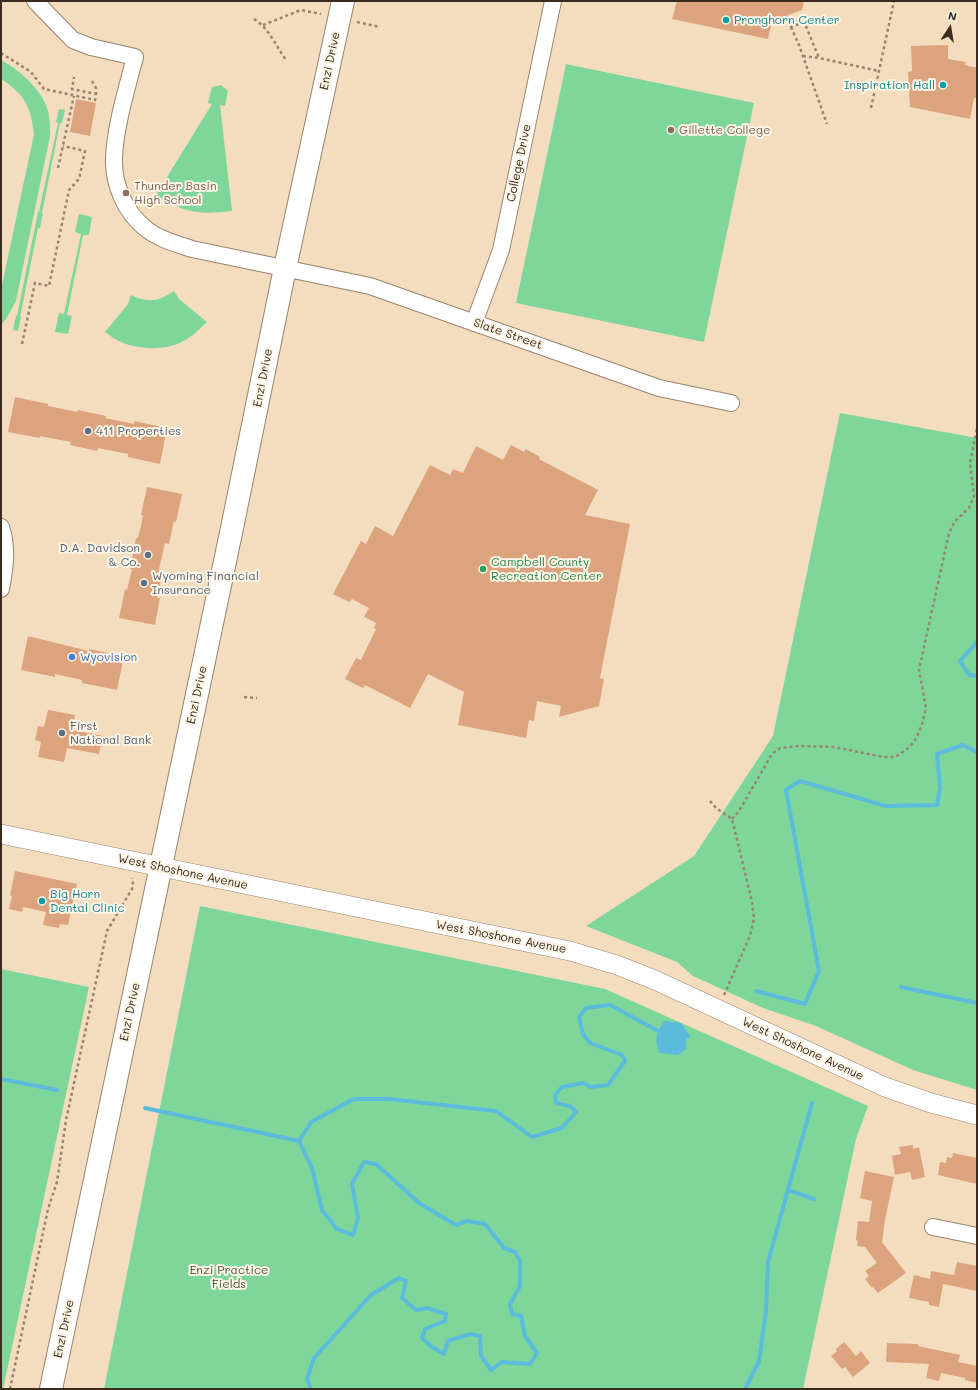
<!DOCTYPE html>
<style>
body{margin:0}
#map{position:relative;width:978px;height:1390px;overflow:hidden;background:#f4ddbe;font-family:Mali,sans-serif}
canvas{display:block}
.frame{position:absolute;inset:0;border:2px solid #3b2a1e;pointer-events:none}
.north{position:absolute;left:930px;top:8px;width:40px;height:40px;-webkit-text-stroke:3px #fcf5e5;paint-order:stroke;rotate:12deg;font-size:11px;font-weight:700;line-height:16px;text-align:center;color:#3b2a1e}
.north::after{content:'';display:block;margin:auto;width:14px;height:18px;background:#3b2a1e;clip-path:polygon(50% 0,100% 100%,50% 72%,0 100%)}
</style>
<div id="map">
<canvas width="978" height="1390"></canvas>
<div class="frame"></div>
<div class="north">N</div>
</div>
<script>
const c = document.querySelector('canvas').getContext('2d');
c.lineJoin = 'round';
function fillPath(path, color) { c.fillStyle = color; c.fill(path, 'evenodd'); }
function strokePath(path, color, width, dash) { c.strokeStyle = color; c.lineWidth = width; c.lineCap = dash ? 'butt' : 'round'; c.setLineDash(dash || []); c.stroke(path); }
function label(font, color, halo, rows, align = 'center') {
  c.font = font + ' Mali,sans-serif'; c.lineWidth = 4; c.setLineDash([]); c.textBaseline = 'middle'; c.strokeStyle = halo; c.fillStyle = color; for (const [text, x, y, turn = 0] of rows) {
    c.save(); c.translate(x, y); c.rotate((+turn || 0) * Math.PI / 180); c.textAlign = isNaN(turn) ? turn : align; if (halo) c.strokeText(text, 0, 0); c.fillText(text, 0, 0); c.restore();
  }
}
fillPath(new Path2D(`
 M1 60C20 70 45 92 49 115 50 122 50 129 50 136L16 301 6 319 1 325V290L34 134C31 106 24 94 1 79Z
 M566 64 754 103 704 342 516 303Z
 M221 85 228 91 225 106 220 105 232 211C198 215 185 213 156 195L212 104 208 103 212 87Z
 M59 109 65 110 62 123H60L42 213H43L40 228H38L20 317H21L18 331 13 330 16 316H17L38 212H39L58 123 56 122Z
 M79 214 92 217 89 235H83L67 315 72 316 68 334 55 332 59 313 64 314 81 234 75 232Z
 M174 291 179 299 207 322C201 327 196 333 190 337 172 351 142 351 121 342 115 340 110 335 105 332L128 304 131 295C148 303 158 302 174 291Z
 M840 413 977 438V1090L913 1070 816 1026 763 1008 693 976 677 962 586 926 694 856 773 736Z
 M200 906 605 989 868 1106 856 1139 803 1389H104Z
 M1 969 89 987 3 1389H1Z`), '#7ed69b');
fillPath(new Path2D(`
 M664 1021 681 1023 691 1037 686 1039V1049L678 1055 660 1053C653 1040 657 1033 664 1021Z`), '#5cbadb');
strokePath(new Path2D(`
 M977 642 960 661 969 675 977 676
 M901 987 977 1003
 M756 991 805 1004 819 971 786 790 800 781 886 806 937 805 940 788 937 754 963 745 977 752
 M1 1079 57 1090
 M145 1108 299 1141
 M788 1190 814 1199
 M311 1389 307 1379 314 1358 371 1295 399 1278 406 1281 402 1298 416 1310 427 1308 446 1314 445 1321 425 1329 422 1338 432 1347 444 1354 448 1341 470 1334 480 1336 481 1356 491 1370 502 1362 530 1364 537 1353 525 1336 521 1316 512 1314 510 1304 520 1286V1261L515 1252 504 1248 485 1224 467 1221 456 1225 419 1203 376 1164 364 1162 352 1184 358 1218 353 1235 337 1229 322 1210 312 1168 299 1141 311 1122 354 1099H389L496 1111 532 1137 562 1128 576 1112 570 1106 556 1103 555 1095 562 1087 583 1083 591 1087 608 1085 625 1061 622 1055 590 1043 583 1034 579 1017 586 1008 610 1005 658 1031H662
 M745 1389 759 1361 766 1311 768 1262 812 1103`), '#5cbadb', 4);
fillPath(new Path2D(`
 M677 1H804L802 10 772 21 768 39 672 19Z
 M948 45V59L966 62 965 65 977 68V98H974L970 119 910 107 908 72 912 71 911 46Z
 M76 99 96 103 90 136 70 132Z
 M15 397 48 404V406L77 412 78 410 106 416 105 418 134 424V421L167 428 160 464 128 457V454L98 448 97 451 70 445 71 442 40 436V438L8 432Z
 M511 445 524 452 526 449 540 457 539 459 598 490 585 515 630 524 600 678 604 679 599 706 559 717 561 706 537 701 534 721 529 720 526 738 458 725 464 692 428 674 410 708 365 685 363 688 345 679 356 658 361 660 376 629 374 628 376 623 364 617 369 608 352 599 349 602 333 594 361 541 366 544 375 526 393 536 430 465 450 475 453 469 463 473 476 446 503 460Z
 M147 487 182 494 176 522 174 521 169 544 165 543 158 574 162 575 157 598H160L155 625 119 618 125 589 127 590 132 569H130L136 538H138L141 526 143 515H141Z
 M28 636 89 651V649L124 656 117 690 82 683V680L55 674V677L21 670Z
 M48 710 75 715 72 730 103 736 99 754 67 748 64 762 38 757 41 742 35 740 38 726 44 727Z
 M15 871 77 884 68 925 60 924 59 928 43 925 46 912 23 907 22 912 9 909 12 896 10 895Z
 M913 1145V1149L919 1147 925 1177 912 1180 910 1172 895 1175 892 1156 901 1154 899 1147Z
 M953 1153 977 1158V1184L938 1175 940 1162 946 1163 947 1157 952 1158Z
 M865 1171 894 1177 885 1220 882 1242 906 1273 878 1293 873 1287 872 1288 865 1279 869 1276 865 1271 877 1263 865 1247 857 1246 858 1241 856 1240 858 1221 869 1222 872 1201 860 1198Z
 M957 1262 977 1266V1291L943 1284 939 1307 929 1305V1302L909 1298 914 1275 930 1279 931 1271 954 1275Z
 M844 1342 856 1356 861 1351 870 1363 853 1377 845 1367 842 1369 831 1356 837 1351 836 1349Z
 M887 1343 918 1344V1346L960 1355 958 1362 977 1366V1383L965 1380V1378L941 1373 939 1381 926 1378 929 1364 886 1362Z`), '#dba47e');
const minor = new Path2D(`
 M35 1 73 40 91 47 135 57C127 88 115 127 114 158 113 184 125 212 145 228 158 239 177 244 192 249L370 286 659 388 731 403
 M474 323 501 250 553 1
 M1 527C8 548 5 568 1 589
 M933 1227 977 1236`);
const tertiary = new Path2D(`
 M1 834 570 951 617 965 655 980 885 1087 931 1103 977 1115`);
const secondary = new Path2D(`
 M51 1389 232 528 285 268 343 1`);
strokePath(minor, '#98846e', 18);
strokePath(tertiary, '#98846e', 20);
strokePath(secondary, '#98846e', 24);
strokePath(new Path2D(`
 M786 16 799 45 827 124
 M254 19C271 30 275 46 287 61
 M357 22 380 27
 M263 25 301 10 321 14
 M790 27 802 23 805 24 819 58
 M1 53 31 72 44 89 95 100 96 94 72 89 74 77
 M803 56 819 58 879 71
 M92 81 96 88V94
 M871 108 894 1
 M58 168 74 96
 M22 344 35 283 49 286 69 190 79 179 85 151 63 146
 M244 697 257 698
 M710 801 716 808 732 819 752 902 754 918 750 936 724 995
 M732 819 739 811 772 754 780 748 799 746 834 747 883 757H895L906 750 914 742 922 725 926 708 919 670 949 533 955 521 969 508 974 496 970 463 977 428
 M10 1389 48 1209 57 1182 66 1120 107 931 132 889 133 883 132 878`), '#98846e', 2.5, [3, 3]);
strokePath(minor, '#fff', 16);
strokePath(tertiary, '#fff', 19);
strokePath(secondary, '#fff', 22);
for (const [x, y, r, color] of [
 [726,20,4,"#0f9aa8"],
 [943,85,4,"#0f9aa8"],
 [671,130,4,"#8d6e63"],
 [126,193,4,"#8d6e63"],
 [88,431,4,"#5c6f8a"],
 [148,555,4,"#5c6f8a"],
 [483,569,4,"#2e9e5b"],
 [144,583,4,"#5c6f8a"],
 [72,657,4,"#3f7fe0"],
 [62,733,4,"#5c6f8a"],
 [42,901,4,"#0f9aa8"]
]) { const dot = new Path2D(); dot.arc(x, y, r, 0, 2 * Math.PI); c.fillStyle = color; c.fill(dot); strokePath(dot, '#fcf5e5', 1.5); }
label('12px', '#0d838f', '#fcf5e5', [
 ["Pronghorn Center",734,20],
 ["Inspiration Hall",935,85,"right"],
 ["Big Horn",50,894],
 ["Dental Clinic",50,908]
], 'left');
label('12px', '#3b2a1e', '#fcf5e5', [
 ["Enzi Drive",330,61,-78],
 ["College Drive",519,163,-78],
 ["Slate Street",508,334,19],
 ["Enzi Drive",263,378,-79],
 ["Enzi Drive",197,695,-78],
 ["West Shoshone Avenue",183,872,12],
 ["West Shoshone Avenue",501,937,11],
 ["Enzi Drive",130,1012,-78],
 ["West Shoshone Avenue",803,1049,25],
 ["Enzi Drive",64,1329,-78]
]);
label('12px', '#785e54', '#fcf5e5', [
 ["Gillette College",679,130],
 ["Thunder Basin",134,186],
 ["High School",134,200]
], 'left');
label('12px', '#4e5e75', '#fcf5e5', [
 ["411 Properties",96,431],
 ["D.A. Davidson",140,548,"right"],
 ["& Co.",140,562,"right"],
 ["Wyoming Financial",152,576],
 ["Insurance",152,590],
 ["First",70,726],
 ["National Bank",70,740]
], 'left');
label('12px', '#27864d', '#fcf5e5', [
 ["Campbell County",491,562],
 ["Recreation Center",491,576]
], 'left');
label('12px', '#366cbe', '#fcf5e5', [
 ["Wyovision",80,657]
], 'left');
label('12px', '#4c553d', '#fcf5e5', [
 ["Enzi Practice",229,1270],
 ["Fields",229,1284]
]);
</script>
